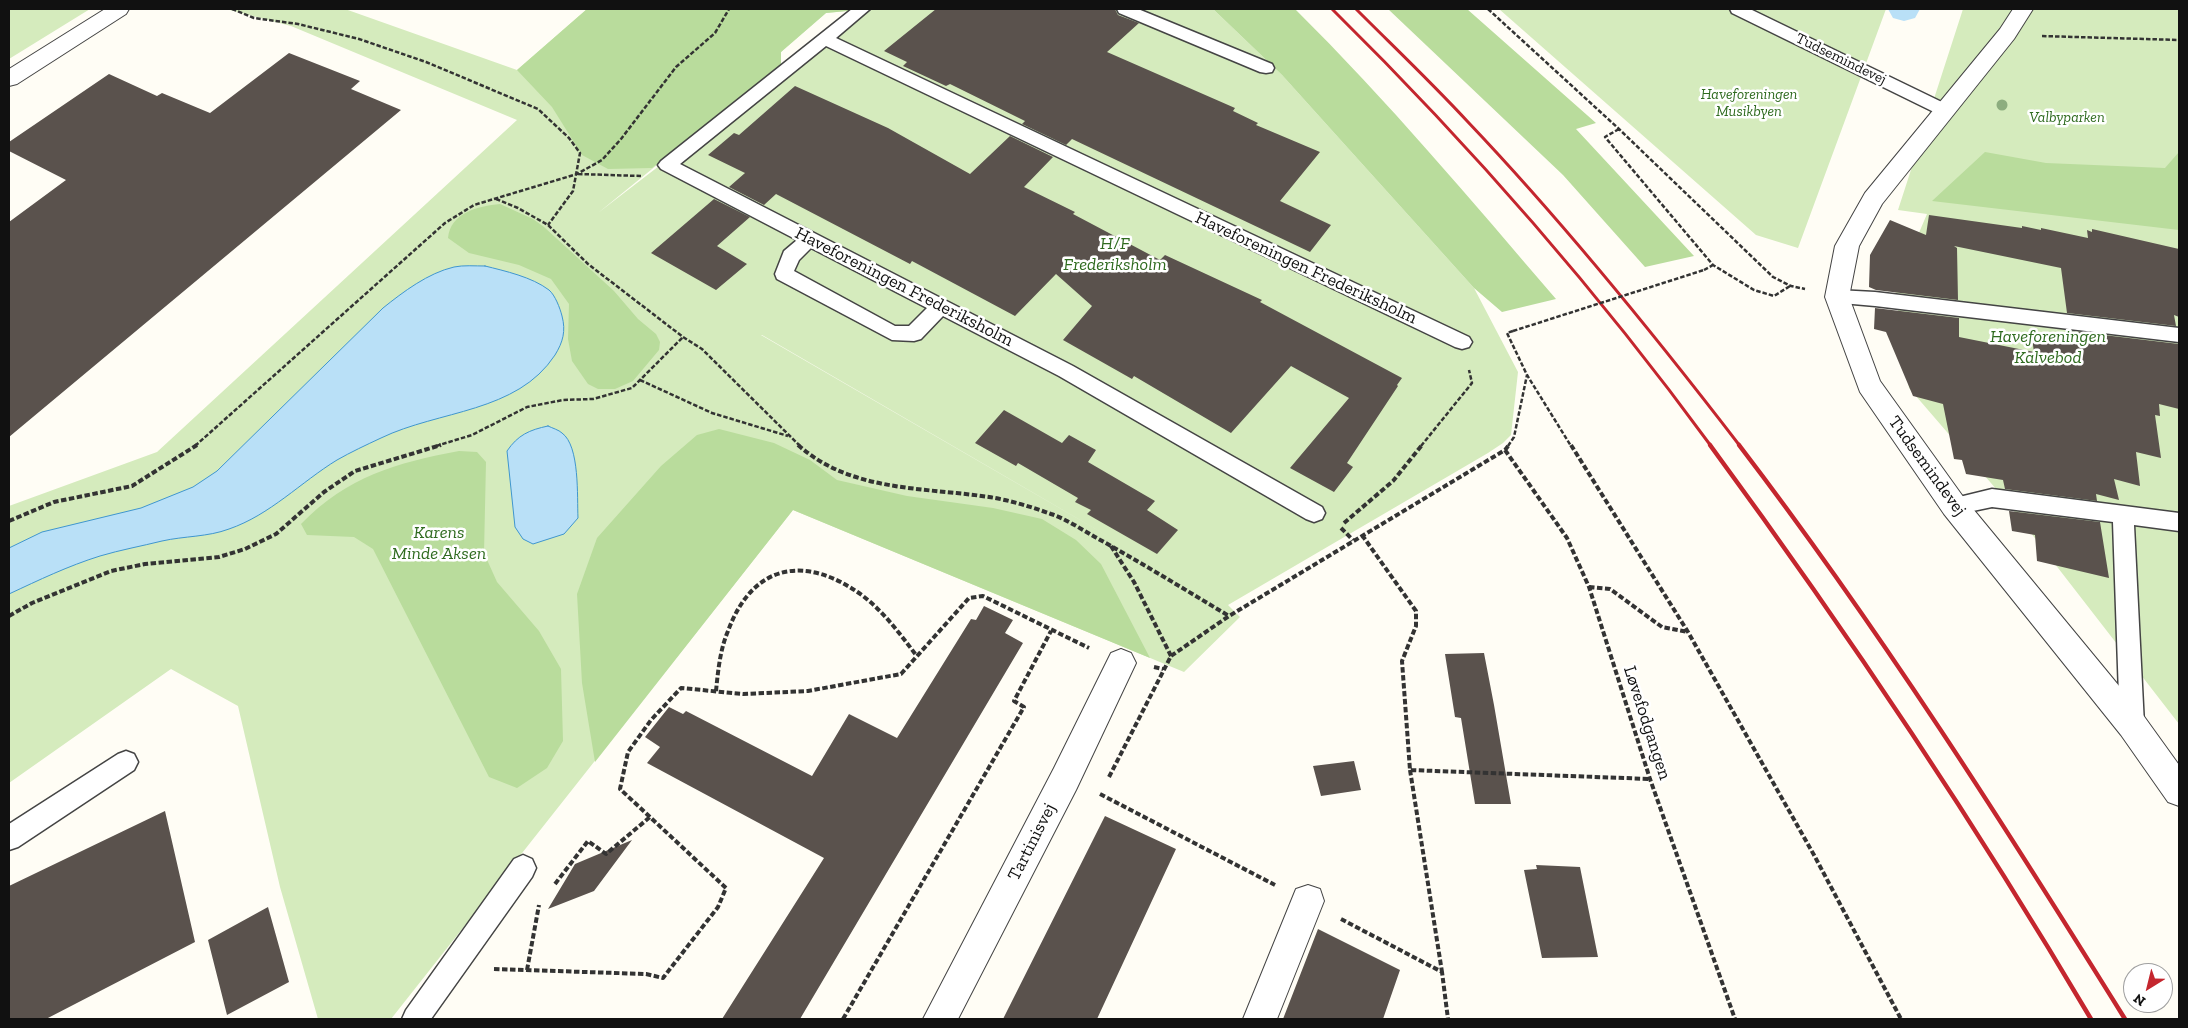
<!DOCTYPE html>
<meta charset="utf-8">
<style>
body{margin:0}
#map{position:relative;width:2188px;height:1028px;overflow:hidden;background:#fffdf5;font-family:"Zilla Slab",serif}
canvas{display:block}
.frame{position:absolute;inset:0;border:10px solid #111;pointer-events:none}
.north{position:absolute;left:2123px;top:963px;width:50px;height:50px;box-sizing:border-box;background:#fff;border:1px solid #a0a0a0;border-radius:50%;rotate:216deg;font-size:14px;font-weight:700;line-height:20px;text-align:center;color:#111}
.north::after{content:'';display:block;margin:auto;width:18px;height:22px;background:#c4262e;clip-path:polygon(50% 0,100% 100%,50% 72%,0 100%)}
</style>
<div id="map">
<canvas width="2188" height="1028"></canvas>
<div class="frame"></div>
<div class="north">N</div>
</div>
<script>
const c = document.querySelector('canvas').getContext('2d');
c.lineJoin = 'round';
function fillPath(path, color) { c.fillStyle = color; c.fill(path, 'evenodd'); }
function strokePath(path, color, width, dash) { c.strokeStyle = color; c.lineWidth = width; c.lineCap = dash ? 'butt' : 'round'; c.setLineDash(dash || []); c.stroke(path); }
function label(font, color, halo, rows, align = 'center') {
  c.font = font + ' "Zilla Slab",serif'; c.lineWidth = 5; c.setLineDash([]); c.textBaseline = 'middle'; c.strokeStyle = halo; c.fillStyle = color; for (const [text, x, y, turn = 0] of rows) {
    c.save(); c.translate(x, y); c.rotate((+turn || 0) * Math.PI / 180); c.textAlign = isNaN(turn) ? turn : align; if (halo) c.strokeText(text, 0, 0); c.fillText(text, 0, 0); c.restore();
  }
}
fillPath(new Path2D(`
 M9 9H90L9 59Z
 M226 9H345L517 70 587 9H850L847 11 826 13 781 52V64L598 213 824 39 859 9H1213L1282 75 1474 288 1518 372 1511 435 1503 443 1488 453 1228 605 1240 617 1184 672 793 510 391 1019H318L280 887 238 706 171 669 9 783V506L157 452 517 120 291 26ZM761 335 1125 546 762 335Z
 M1499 9H1886L1798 248 1756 235Z
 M1963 9H2179V724L2003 497 1909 388 1895 289 1927 214 1898 210Z`), '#d5ebbd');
fillPath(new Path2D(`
 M587 9H850L847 11 826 13 781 52V64L652 168 608 169 582 155 552 107 517 70Z
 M1213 9H1295C1388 101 1471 200 1556 299L1502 312 1474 288 1282 75Z
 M1388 9H1467L1596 123 1576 129 1694 256 1645 267 1563 175Z
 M1985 152 2046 163 2165 168 2179 152V230L1932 201Z
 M500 204 533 219 544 227 614 291 638 319 656 334 660 342 659 350 633 381 615 389H598L588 384 572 361 568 339 569 304 551 279 519 265 469 253 448 238C450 213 478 206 500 204Z
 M719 429 774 443 810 460 837 480 907 496 993 508 1042 519 1076 540 1101 564 1150 658 793 510 595 762 582 683 577 594 597 538 661 466 697 435Z
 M459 451 477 452 486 462 484 553 497 582 539 631 561 669 563 741 547 768 517 788 489 777 373 549 354 537 307 535 301 524C348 476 396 463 459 451Z`), '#b9dc9c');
const water = new Path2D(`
 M485 266C505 271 532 277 549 290 555 295 560 308 562 316 566 331 563 342 555 355 517 413 439 410 381 438 366 445 351 452 337 460 301 482 270 515 229 529 208 537 184 536 162 541 142 546 120 550 100 556 68 566 39 580 9 594V548L42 532 141 508 193 487 217 471 383 308C403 292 428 273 454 267 463 265 475 266 485 266Z
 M548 426C552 428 559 430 562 433 580 446 577 497 578 518L564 534 533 544 523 539 515 527 507 451C518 435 529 430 548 426Z`);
fillPath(water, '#b9e0f7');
strokePath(water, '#3f96cf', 1);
fillPath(new Path2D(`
 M1888 9H1920L1915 18 1904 21 1893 18Z`), '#b9e0f7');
fillPath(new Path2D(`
 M936 9H1115L1118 15 1139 23 1107 52 1235 108 1233 111 1258 123 1256 125 1320 152 1280 201 1331 225 1310 252 1072 139 1066 145 1022 124 1025 121 950 84 946 86 903 66 907 62 884 51Z
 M289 53 360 81 351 89 401 110 9 437V222L66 180 9 151V142L109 74 157 96 162 93 210 113Z
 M795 86 888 128 970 174 1010 136 1053 157 1024 187 1075 212 1073 214 1160 260 1165 255 1262 300 1260 302 1402 378 1397 385 1398 386 1347 463 1353 467 1334 492 1290 468 1349 398 1291 366 1231 433 1134 376 1132 379 1063 340 1092 306 1056 274 1015 316 912 261 910 264 776 194 764 205 729 187 745 173 708 155 734 133 739 135Z
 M714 199 750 217 717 246 747 264 716 290 651 253Z
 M1929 215 2022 228V226L2041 230V228L2088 238 2087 230 2092 232V229L2179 249V317L2174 315 2176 326 2067 313 2061 268 1954 246 1957 248 1958 300 1876 290 1869 287 1870 255 1890 220 1926 235Z
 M1875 308 1959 318V337L2034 352 2031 331 2071 340 2070 331 2179 344V409L2159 404 2160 416 2155 415 2161 458 2136 452 2140 486 2114 479 2119 500 2096 494 2097 501 2005 489 2003 480 1966 474 1962 460 1954 459 1943 404 1913 396 1886 332 1874 329Z
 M1004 410 1062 443 1069 435 1096 450 1088 462 1155 501 1147 510 1178 530 1157 554 1087 514 1091 510 1075 502 1078 498 1018 463 1016 466 975 443Z
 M2009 511 2100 522 2109 578 2037 561 2035 535 2012 531Z
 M984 606 1013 620 1005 633 1023 643 800 1019H722L824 858 647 763 660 747 645 737 669 707 683 714 686 711 812 776 849 714 897 738 971 619 976 620Z
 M1484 653 1494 705 1511 804H1475L1461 718 1455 717 1445 654Z
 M1354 761 1361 790 1321 796 1313 766Z
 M165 811 195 942 46 1019H9V886Z
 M1105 816 1176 849 1097 1019H1003Z
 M632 840 594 891 548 909 575 864Z
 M1536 865 1580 867 1598 957 1542 958 1524 870 1537 869Z
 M268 907 289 982 227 1015 208 940Z
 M1318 929 1400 970 1383 1019H1283Z`), '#5a524d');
const lane = new Path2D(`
 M852 9H870L836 38 1469 337 1472 342 1469 347 1462 349 1455 347 826 46 680 164 1073 366 1322 507 1325 513 1322 519 1314 522 1306 519 1059 376 943 316 921 339 914 341 892 340 777 279 775 274 784 251 797 240 661 169 658 165 661 161ZM811 248 927 308 909 326H895L794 271 799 260Z
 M1117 9H1138L1272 64 1274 68 1272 72 1266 73 1260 72 1119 13Z
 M1730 9H1750L1950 106 1952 110 1950 114 1944 116 1938 114 1732 13Z
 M1837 290 1875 292 2179 328V342L1875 306 1830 302 1828 297 1830 292Z
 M1992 489 2179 513V531L2134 525 2144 725 2140 733 2132 736 2124 733 2120 725 2113 522 1992 507 1954 515 1947 512 1943 506 1947 500Z
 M126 751 134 754 138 762 134 770 18 847 9 850V824L118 754Z
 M523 855 532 859 536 868 532 877 431 1019H402L406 1010 514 859Z`);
const street = new Path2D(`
 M105 9H129L126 14 17 84 9 86V69Z
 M2013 9H2033L2014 39 1882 204 1859 246 1849 297 1880 381 1964 498 2143 715 2179 765V806L2168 802 2121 735 1944 514 1860 392 1825 297 1835 246 1865 193 2000 29Z
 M1121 649 1131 653 1136 663 1076 790 958 1019H923L1054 768 1111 653Z
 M1308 885 1320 889 1324 901 1277 1019H1243L1296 889Z`);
strokePath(lane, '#444', 3);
strokePath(street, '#444', 2);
strokePath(new Path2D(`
 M232 9 254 18 298 24 359 39 426 62 538 109 569 138 580 153 573 191 548 225
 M1488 9 1619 129 1773 277 1791 286 1805 289
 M2042 36 2179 40
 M1619 129 1605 137 1713 265 1754 290 1774 296 1790 286
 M578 174 641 176
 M496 199 518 208 548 225 588 264 683 337 702 349 800 446
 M1704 270 1713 265
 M1513 331 1507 333 1527 375 1571 446
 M640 380 712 413 788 436
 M195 446 445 223 474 205 577 174 602 160 621 139 676 67 715 33 729 9
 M436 446 472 435 527 407 563 400 593 399 632 388 683 337
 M1421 446 1472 383 1469 370
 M1508 446 1514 437 1527 375`), '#333', 2.5, [4.5, 2]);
strokePath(new Path2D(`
 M798 445C851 492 922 487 989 497 1009 500 1032 507 1051 514 1066 519 1081 529 1095 537 1140 562 1184 589 1229 616
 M1571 445 1688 632 1814 855 1901 1019
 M1505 450 1567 538 1589 587 1650 779 1735 1019
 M9 521 54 502 132 486 197 445
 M1344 523 1393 481 1422 445
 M1341 528 1353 540
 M1362 535 1416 611V626L1402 661 1410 770 1650 779
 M1111 546 1134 582 1171 656
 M1589 587 1610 589 1662 627 1688 632
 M9 616 32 603 111 571 145 564 219 557 245 549 276 534 324 492 355 471 441 445
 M1154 667 1163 669
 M716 691C718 671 720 650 728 631 753 563 806 554 863 596 884 612 900 634 916 655
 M1410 770 1442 972
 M1109 777 1171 656 1229 616 1505 450 1509 445
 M1100 794 1275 885
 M555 884 588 841 606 854 650 817
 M1341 919 1442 972 1448 1019
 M494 969 646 974 663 978 718 907 726 888 620 789 628 752 651 720 681 688 743 694 808 691 901 674 969 598 983 596 1089 648
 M527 970 539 905
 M843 1019 1024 707 1014 701 1051 631`), '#333', 4, [5.5, 2.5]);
fillPath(lane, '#fff');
fillPath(street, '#fff');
strokePath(new Path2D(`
 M1332 9C1470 145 1597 290 1711 446
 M1356 9C1393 46 1432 83 1468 122 1565 224 1654 334 1740 446`), '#c4262e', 3);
strokePath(new Path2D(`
 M1710 445C1846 630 1974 821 2091 1019
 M1739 445C1879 628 2003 823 2125 1019`), '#c4262e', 4.5);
strokePath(new Path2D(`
 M1513 331 1704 270`), '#333', 2.5, [4.5, 2]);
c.fillStyle = '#8dad7f';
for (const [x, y] of [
 [2002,105]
]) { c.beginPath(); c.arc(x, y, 5.5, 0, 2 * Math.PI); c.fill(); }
label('15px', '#111', '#fff', [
 ["Tudsemindevej",1841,59,26]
]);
label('italic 15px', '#2f6b1f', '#fff', [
 ["Haveforeningen",1749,95],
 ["Musikbyen",1749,112],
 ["Valbyparken",2067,118]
]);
label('italic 18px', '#2f6b1f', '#fff', [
 ["H/F",1115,244],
 ["Frederiksholm",1115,265],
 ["Haveforeningen",2048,337],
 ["Kalvebod",2048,358],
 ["Karens",439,533],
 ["Minde Aksen",439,554]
]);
label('18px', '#111', '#fff', [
 ["Haveforeningen Frederiksholm",1306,268,25],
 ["Haveforeningen Frederiksholm",904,287,27],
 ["Tudsemindevej",1927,466,54],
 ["Løvefodgangen",1647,723,72],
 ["Tartinisvej",1032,842,-63]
]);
</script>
